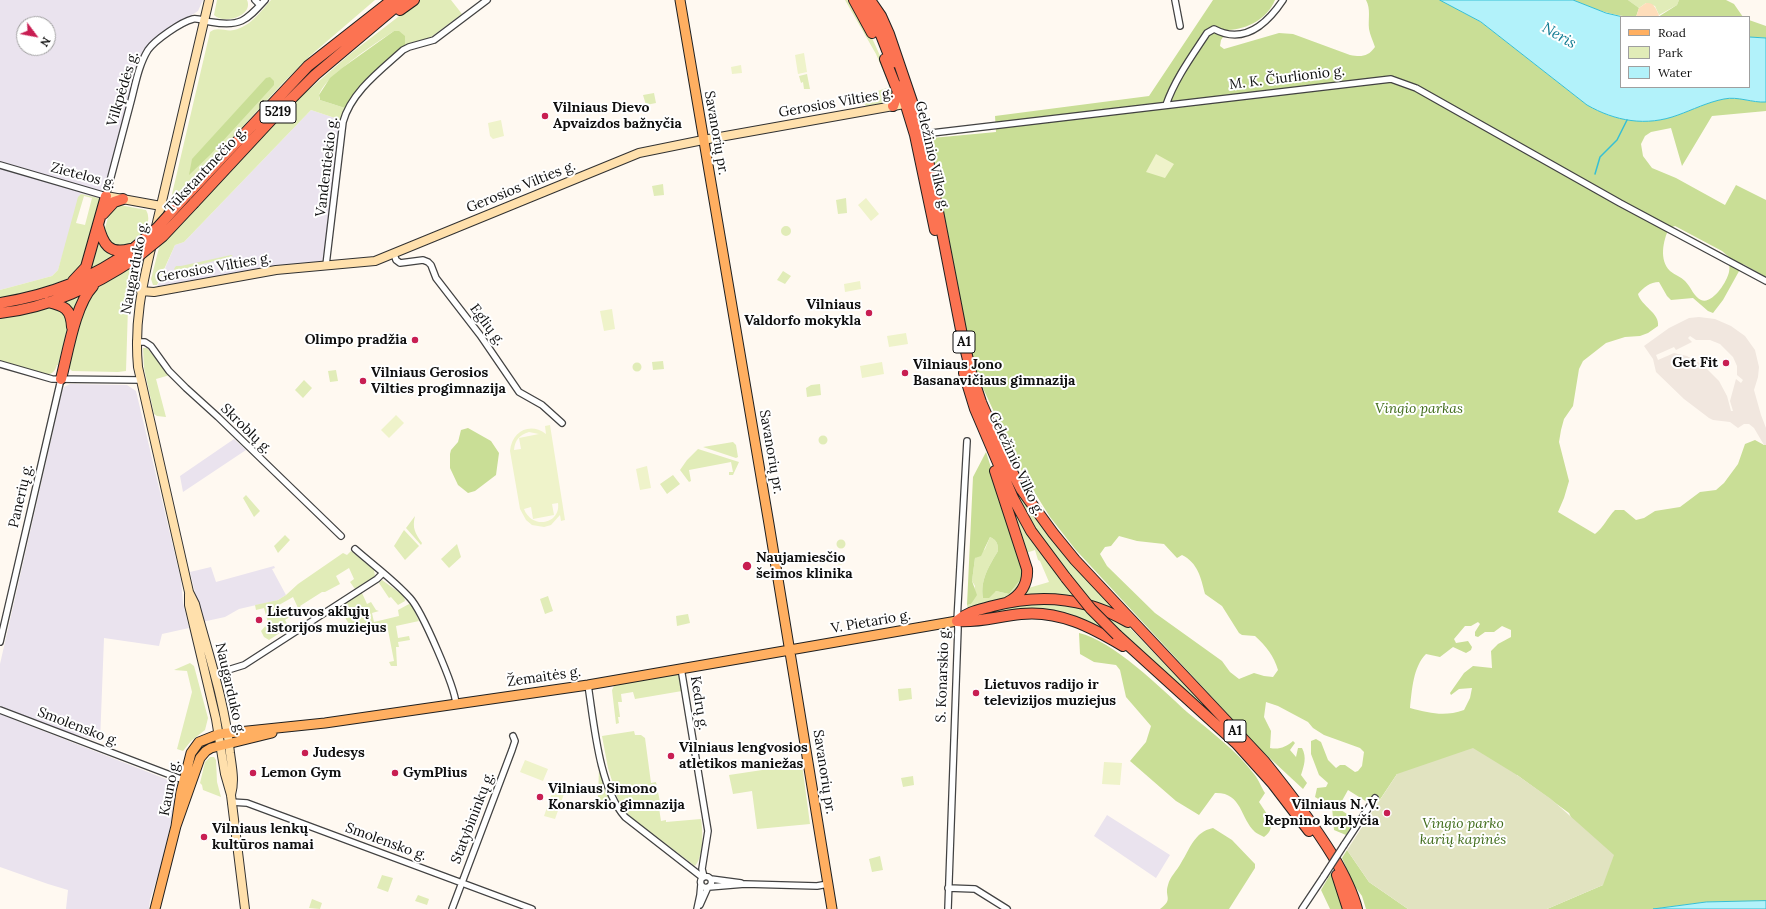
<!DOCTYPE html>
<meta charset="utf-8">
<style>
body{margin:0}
#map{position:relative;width:1766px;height:909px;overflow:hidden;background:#fff9f1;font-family:Lora,serif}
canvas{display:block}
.legend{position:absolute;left:1620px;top:16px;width:130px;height:72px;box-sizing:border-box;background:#fff;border:1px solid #9f9f9f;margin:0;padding:5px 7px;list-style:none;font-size:12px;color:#0f0f0f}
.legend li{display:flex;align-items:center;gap:8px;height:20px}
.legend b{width:20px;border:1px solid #9f9f9f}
.north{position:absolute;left:16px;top:16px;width:40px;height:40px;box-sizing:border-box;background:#fff;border:1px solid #9f9f9f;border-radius:50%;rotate:122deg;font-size:11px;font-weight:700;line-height:16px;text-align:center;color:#0f0f0f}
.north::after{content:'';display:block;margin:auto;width:14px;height:18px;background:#c81e52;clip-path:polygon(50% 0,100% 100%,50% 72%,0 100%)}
</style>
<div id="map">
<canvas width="1766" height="909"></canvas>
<ul class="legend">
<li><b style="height:5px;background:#ffaf61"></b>Road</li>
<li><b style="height:11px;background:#e1ecb8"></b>Park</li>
<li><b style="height:11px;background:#b2f2fa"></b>Water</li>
</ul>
<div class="north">N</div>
</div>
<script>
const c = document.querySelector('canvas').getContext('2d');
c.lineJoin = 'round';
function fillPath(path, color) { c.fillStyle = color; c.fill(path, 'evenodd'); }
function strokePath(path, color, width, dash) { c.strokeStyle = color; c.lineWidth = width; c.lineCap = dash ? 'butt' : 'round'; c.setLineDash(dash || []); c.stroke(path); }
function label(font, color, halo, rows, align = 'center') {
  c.font = font + ' Lora,serif'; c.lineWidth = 4; c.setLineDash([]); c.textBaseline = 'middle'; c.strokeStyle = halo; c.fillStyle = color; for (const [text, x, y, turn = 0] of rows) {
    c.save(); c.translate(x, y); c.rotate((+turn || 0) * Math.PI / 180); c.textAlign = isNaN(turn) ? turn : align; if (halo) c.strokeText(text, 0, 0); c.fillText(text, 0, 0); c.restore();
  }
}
fillPath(new Path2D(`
 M0 0H203L198 11 154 40 141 57 101 199 81 194 58 270 52 276 0 290ZM24 24H48V48H24Z
 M311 110 341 120 328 229 322 264 156 289 175 245 184 242Z
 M70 384 127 385 136 391 181 580 183 603 189 628 162 634 159 646 104 638 100 742 64 731 0 706V664L62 392 64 387Z
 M234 439 246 450 183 492 180 476Z
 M274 566 275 568 272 569 286 595 278 600 239 609 225 617 202 622 190 572 211 567 216 582Z
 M0 714 176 783 178 787 177 797 160 869 150 900 149 909H66L68 890 48 884 0 867Z
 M1107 815 1170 855 1156 878 1094 836Z`), '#eae3ee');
fillPath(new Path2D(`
 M217 0H247C254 16 224 25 214 15Z
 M271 0H375L311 55 281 85 169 207 210 32C217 26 226 32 234 30 251 26 260 12 271 0Z
 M420 0H451L462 14 431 37 405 48 394 31C381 40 311 84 320 100L345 108 341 120 311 110 184 242 175 245 157 285H153L151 279 160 244 174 232 296 101 350 54Z
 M845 0H851L872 38 896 91 893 102 868 107 863 103 862 98 865 95 890 87 876 54Z
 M1628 0H1679L1677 5 1659 15 1655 6 1646 3 1639 8Z
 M807 74 810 89H804L803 82 801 83 799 76Z
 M654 93 656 103 646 105 643 95Z
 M663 184 664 195 654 196 652 186Z
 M81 194 99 198 100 201 83 264 75 276 43 288 0 298V290L52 276 58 270 78 197ZM84 196 92 198 85 225 76 223Z
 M846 198 847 213 838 214 836 200Z
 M120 205 146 210C147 212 148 214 148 216 151 228 131 247 119 246 116 246 112 244 110 243L104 231 110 211 113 207Z
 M781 231a5 5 0 1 1 10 0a5 5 0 1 1-10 0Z
 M98 236 120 254 87 272Z
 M231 255 233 256 176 271 174 269 176 266H181Z
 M138 263 128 307 126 371 118 372 72 371 70 369V364L84 303 93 291Z
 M783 271 791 276 785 284 777 280Z
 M81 293 74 319 60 301Z
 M50 307 64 311 68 325 58 365H57C55 372 52 374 45 375L0 361V318Z
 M143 348H147L170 375 156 379 166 417 157 416 154 414 144 368Z
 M663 361 664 369 653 370 652 362Z
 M632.5 367a4.5 4.5 0 1 1 9 0a4.5 4.5 0 1 1-9 0Z
 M336 370 338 381 330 382 328 371Z
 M304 380 312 388 303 398 295 390Z
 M820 384 821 395 807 397 806 388 811 385Z
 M818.5 440a4.5 4.5 0 1 1 9 0a4.5 4.5 0 1 1-9 0Z
 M733 442 736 445 738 457 736 458 703 447Z
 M698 449 739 462 733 475H729V472H733L731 462 689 470 691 481 689 482 680 470 687 460Z
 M1000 456 1120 614 1091 602 1056 560 1024 513Z
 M673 475 680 484 667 494 660 484Z
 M1007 493 1075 595 1074 596 1076 599 1048 594 1021 595 1025 589 1049 582 1040 561 1038 560 1035 550 1026 553Z
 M246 495 260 511 254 517 243 498Z
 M415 516C412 528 415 533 422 543L421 545 406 528Z
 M404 530 419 546 405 560 394 546Z
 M285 535 290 540 278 553 274 546Z
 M990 537C997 540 998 544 998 551 989 566 980 580 983 598L996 591 1009 594 1021 579 1022 583 1011 596 968 609 967 605 971 604 975 586 972 581 975 558 985 549Z
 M836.5 544a4.5 4.5 0 1 1 9 0a4.5 4.5 0 1 1-9 0Z
 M457 544 461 557 449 568 441 559Z
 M351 551 374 570 375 576 355 589 350 582 354 579 349 568 336 576 340 584 325 592H322L300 606 302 609 296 613 295 610 298 608 293 597 279 605 285 615 291 612 293 615 285 620 289 627 269 640 264 637 261 631 268 623 264 608 256 610 255 605 278 600 286 595 298 584 343 553 347 555Z
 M835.5 560a4.5 4.5 0 1 1 9 0a4.5 4.5 0 1 1-9 0Z
 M382 580 404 596 405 601 398 605 391 597 389 598 379 583Z
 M362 593 367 604 371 602 376 610 379 611 372 613 374 622 399 616 398 610 409 604H411L419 621 396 626 398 638 409 636 410 640 398 642 399 647H396L397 666H391L389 662 394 661 388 630 355 634 340 609 341 606Z
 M548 596 553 611 545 614 540 599Z
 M1044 601 1083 607 1116 638 1096 626 1003 613 968 617 1010 605Z
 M1100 612 1127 625 1231 733Z
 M688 614 690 623 677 626 676 616Z
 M190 663 194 666 208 718 205 730 191 741 183 751 177 749 192 692 187 671 174 670Z
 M676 674 680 676 682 691 635 699 633 692 621 694 622 702H618L620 717H618L619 723 616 724 612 690 614 686 642 679Z
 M911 688 912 699 899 701 898 689Z
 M634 731 635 735H641L645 738 651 783 656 782 661 807 659 808 661 821 666 820V822L701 819C703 832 704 856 695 866L628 815 619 803 608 768 602 736Z
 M210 757H214L216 760 217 782 221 797 203 790 202 785 200 783 205 762Z
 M802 764 810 824 757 829 752 791 733 794 729 775Z
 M599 768H601C604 779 615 800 605 808L601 806 598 798Z
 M913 776 914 785 903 787 901 778Z
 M880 856 883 870 872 872 869 859Z
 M382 875 393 878 388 892 377 888Z
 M418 895 429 899 427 905 415 901Z
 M312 899 322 903 320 909 309 908Z`), '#e1ecb8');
fillPath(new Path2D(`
 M1213 0H1275C1267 19 1248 29 1228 30L1221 40 1220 46 1224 49 1279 33 1293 34 1350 55C1361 57 1368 57 1375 47 1373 41 1370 35 1369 29 1368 19 1371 9 1366 0H1440L1481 22 1587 105C1615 121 1646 127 1678 115 1692 110 1708 102 1724 99 1738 96 1752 103 1766 102V111L1712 116 1682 166 1671 128 1651 132 1645 136 1641 144 1643 156 1652 168 1676 178 1725 205 1736 185 1766 200V277L1743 264 1723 300 1713 313 1708 311 1693 298 1671 300 1667 296 1659 282C1650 282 1644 287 1638 294 1641 306 1660 313 1658 326L1648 333 1640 336 1625 337 1606 343 1583 361 1579 369 1573 406 1564 419 1561 430 1559 442 1569 481 1564 498 1558 512 1595 534C1604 527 1607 518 1615 510H1624L1636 520 1644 518 1655 511 1680 507 1700 492 1716 490 1724 483 1738 464 1745 444 1755 440 1764 445H1766V901L1706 902 1653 909H1547L1603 885 1569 813 1517 775 1397 774 1375 807 1348 790 1338 808 1356 820 1346 835 1334 830 1332 807 1315 797 1317 788 1326 787 1328 783 1319 775 1311 754V741L1316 739 1321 742 1328 760 1336 768 1340 765H1345L1355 772 1358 771 1362 766 1364 752 1360 748 1324 735 1313 728 1308 722 1278 706 1266 702 1264 717 1271 731 1270 748C1279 750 1286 747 1293 741L1295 743 1290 750 1296 757 1298 748H1302C1307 758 1304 765 1301 775L1307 783 1303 789 1261 750 1075 549 1050 517 1023 474 974 369 930 140 932 138 996 132 995 116 1149 96ZM1675 226 1722 251 1729 257C1729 262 1730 268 1729 272 1727 282 1712 305 1701 300 1694 297 1691 287 1685 281 1681 277 1675 275 1670 271 1659 260 1663 241 1669 228ZM1119 536 1137 541 1164 544 1177 558 1182 555C1198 563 1201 578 1205 594L1222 606 1239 633 1242 635 1255 636C1266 646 1274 656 1278 670L1273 677 1264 676 1254 673 1239 679 1230 672 1222 661 1155 613 1107 566 1100 554 1105 547 1111 546ZM1478 622 1480 624 1475 632V636L1478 637 1485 632H1494L1502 626 1511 630V637L1498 644 1491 651 1492 668 1473 666 1464 673 1450 693 1451 695 1459 689 1472 688 1470 698 1464 710C1444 717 1430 713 1410 708 1412 690 1413 667 1426 654L1440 657 1453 647 1466 653 1471 650 1472 647 1468 641 1456 643 1454 639 1465 626H1471Z
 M1573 0H1628L1639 8 1636 17C1613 17 1593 8 1573 0Z
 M1679 0H1726L1734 4 1743 17H1658L1677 5Z
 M1749 20 1766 26V38L1749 37Z
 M394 31H399L405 36V48L345 108 320 100 319 95 330 78 342 68Z
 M270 77 274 81V85L210 155 189 175 192 159 266 78Z
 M468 428 491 441 499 453 496 475 475 491 468 493 458 485 450 468V454L451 450 458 442 461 430Z
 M986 452 1023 567 1021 579 1009 594 996 591 989 598H983C980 580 989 566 998 551 998 544 997 540 990 537L981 556 975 558 972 581 977 595 971 604 967 605 973 477Z
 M1079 633C1112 640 1162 689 1187 712 1210 731 1236 750 1254 774 1259 780 1261 787 1265 793L1259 802C1266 813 1279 827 1264 837 1261 835 1257 834 1255 832 1240 818 1242 792 1215 793L1199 815 1176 801 1130 761 1146 742 1151 726 1126 697 1120 670 1116 665 1094 662 1080 654Z
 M1213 828 1232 840 1255 864V868L1229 909H1160C1174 899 1164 897 1168 885 1170 876 1177 871 1181 863 1190 849 1194 832 1213 828Z
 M1347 850 1369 882 1408 909H1366L1362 896 1354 885 1342 858Z
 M1331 873 1338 887 1343 909H1330L1321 890Z`), '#c9de96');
fillPath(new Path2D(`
 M1646 3C1654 2 1656 9 1659 15L1658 17H1636L1639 8Z`), '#feddba');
fillPath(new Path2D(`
 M1473 748 1517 775 1551 799 1614 855 1603 885 1547 909H1408L1369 882 1347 850 1397 774Z`), '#e1e3c0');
fillPath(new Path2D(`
 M804 53 807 72 798 74 795 55Z
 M741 65 742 73 732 74 731 67Z
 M501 120 504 136 493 139 490 136 488 123Z
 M1156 154 1174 164 1165 178 1146 172Z
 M866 198 879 214 871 221 858 205Z
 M860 281 861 289 845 292 844 284Z
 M612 309 615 329 604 331 600 311Z
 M906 333 908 344 889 347 887 336Z
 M882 362 884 374 862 378 860 366Z
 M396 415 404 423 389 438 381 430Z
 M550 425 565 520 561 521 560 515 551 525 544 527 532 525 526 520 520 509 510 451C512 431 530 422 546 434L545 426ZM529 432 539 434 519 438 521 449 514 450C515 440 519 435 529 432ZM558 503C561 524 532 530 524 509L531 507 533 519 554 515 552 504Z
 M647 466 651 488 640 490 636 469Z
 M525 760 548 769 543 781 520 772Z
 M1104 762 1122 763 1120 785 1102 784Z
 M554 787 565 791 555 819 544 816Z`), '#eff3ca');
fillPath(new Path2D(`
 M1699 317 1715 319 1731 326 1745 336 1755 350 1759 367 1758 377 1754 390 1761 415 1766 428V445H1764L1754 428 1749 424H1744L1738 428 1730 422 1713 420 1709 418 1684 399 1656 372 1653 359 1644 346 1669 328 1689 318ZM1690 336 1696 340H1710L1720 344 1733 357 1737 366V375L1743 380 1741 383 1736 379 1730 401 1733 411H1731L1727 396 1719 381 1703 365 1687 356 1674 353 1658 360 1656 355 1674 347 1676 350 1692 342 1688 338Z`), '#f1e7df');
const water = new Path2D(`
 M1440 0H1573L1606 13 1623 17H1621V87H1749V37L1766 38V102C1752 103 1738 96 1724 99 1708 102 1692 110 1678 115 1646 127 1615 121 1587 105L1481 22Z
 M1766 901V909H1653L1706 902Z`);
fillPath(water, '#b2f2fa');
strokePath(water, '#35bfd5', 1);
strokePath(new Path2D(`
 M1595 174 1600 157 1617 140 1627 120`), '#35bfd5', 1.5);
const street = new Path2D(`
 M255 0 260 5
 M1175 0 1180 26
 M1166 105C1175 79 1192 56 1207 33L1214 29C1244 45 1267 24 1283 0
 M923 134 1391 79 1416 88 1620 203 1766 281
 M0 165 106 196C114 166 122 135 130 105 135 87 138 66 148 50 155 40 181 22 193 19 198 18 205 21 211 22 240 27 246 21 265 0
 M394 254 396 260 400 263 423 260 428 262 431 265 436 278 480 335 519 392 542 405 562 423
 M326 265 343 122C351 92 381 70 403 50L409 47 434 40 487 0
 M136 342H145L151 346 169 371 186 388 218 417 341 536
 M0 364 52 379 140 380
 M355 549C373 565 394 580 410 598 422 611 455 687 456 704
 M0 642 61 379
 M681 668 708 831 702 869 704 877
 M215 674 244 665 377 579 383 573
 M588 685C594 723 599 788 625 817L702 877
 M0 710 186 781
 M231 802 247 803 532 909
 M1344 845 1375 798
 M700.5 882a5.5 5.5 0 1 1 11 0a5.5 5.5 0 1 1-11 0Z
 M711 879 741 883
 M709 887 745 884 817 886 828 884
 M948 888 975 889 1007 909
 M700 905 708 887
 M452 909 512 750 515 741 513 736
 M697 909 700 895 701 884
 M948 909 958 628 957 621 967 441
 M1302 909 1324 876`);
const secondary = new Path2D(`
 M106 196 161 206
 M155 231 209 0
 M152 244C142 286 134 323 138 367L189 592 195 604C208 653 225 702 230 753 232 768 235 781 231 795
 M141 291 154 292 276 270 375 261 639 153 703 140 910 103
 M189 594V605L216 719 225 774 231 795 245 909`);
const primary = new Path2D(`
 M680 0 769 524 832 909
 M176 826 181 792 191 753 199 742 219 734 325 723 588 685 957 621
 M155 909 176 826 200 758 206 751 211 748 272 733`);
const highway = new Path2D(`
 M854 0 872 33
 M862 0 881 35 892 63
 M870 0 881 16 889 34 923 134 962 335 971 372 981 402 1006 460 1021 489 1053 533 1075 560 1264 761C1289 792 1312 822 1333 856 1343 873 1352 890 1357 909
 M400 10 414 0
 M885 59 898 92 893 106
 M900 86 915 135 935 230
 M186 196 308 66 392 0
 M194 203 286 104 315 75 404 0
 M103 214 114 202 123 199
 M98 225C103 244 109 255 130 249
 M73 281 86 267 106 196
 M48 302C64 306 71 308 72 327
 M0 303C50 295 92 279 134 248
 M0 313C50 308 95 285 136 258
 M964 373 975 409 1013 498 1031 531 1066 578
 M61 379C68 352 75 305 93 286
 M995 471 1027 569C1028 583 1021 595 1008 602
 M957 621C978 623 999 616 1021 614 1059 610 1091 627 1123 646
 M957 621C969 611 979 610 993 606 1041 593 1085 597 1128 622
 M1117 635 1236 743 1273 784 1309 831
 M1337 875 1348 909`);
strokePath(street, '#424242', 8);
strokePath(secondary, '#313131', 10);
strokePath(primary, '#202020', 11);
strokePath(highway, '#202020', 12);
strokePath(street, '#fff', 5.5);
strokePath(secondary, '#ffe0ac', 8);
strokePath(primary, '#ffaf61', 9);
strokePath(highway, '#fc7352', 10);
const streetBridge = new Path2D(`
 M1324 876 1344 845`);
const highwayBridge = new Path2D(`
 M134 248 157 228 186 196
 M136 258 163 236 194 203
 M1066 578 1091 609 1117 635`);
strokePath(streetBridge, '#424242', 8, []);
strokePath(highwayBridge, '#202020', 12, []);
strokePath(streetBridge, '#fff', 5.5);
strokePath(highwayBridge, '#fc7352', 10);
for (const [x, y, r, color] of [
 [545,116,4,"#c81e52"],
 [869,313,4,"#c81e52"],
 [415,340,4,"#c81e52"],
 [1726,363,4,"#c81e52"],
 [905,373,4,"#c81e52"],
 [363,381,4,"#c81e52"],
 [747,566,5,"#c81e52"],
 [259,620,4,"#c81e52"],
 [976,693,4,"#c81e52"],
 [305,753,4,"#c81e52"],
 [671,756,4,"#c81e52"],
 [253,773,4,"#c81e52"],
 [395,773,4,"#c81e52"],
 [540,797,4,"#c81e52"],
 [1387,813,4,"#c81e52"],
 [204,837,4,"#c81e52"]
]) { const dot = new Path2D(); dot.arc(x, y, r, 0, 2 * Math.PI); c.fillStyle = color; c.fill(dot); strokePath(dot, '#fff', 1.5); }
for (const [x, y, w] of [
 [278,112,36],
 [964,342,22],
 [1235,731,22]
]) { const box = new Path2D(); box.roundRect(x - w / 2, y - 11, w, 22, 3); c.fillStyle = '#fff'; c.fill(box); strokePath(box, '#0f0f0f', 1); }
label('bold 13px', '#0f0f0f', null, [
 ["5219",278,112],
 ["A1",964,342],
 ["A1",1235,731]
]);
label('14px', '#0f0f0f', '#fff', [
 ["M. K. Čiurlionio g.",1287,78,-7],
 ["Vilkpėdės g.",123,89,-73],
 ["Gerosios Vilties g.",836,103,-10],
 ["Savanorių pr.",716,133,80],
 ["Geležinio Vilko g.",932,156,77],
 ["Vandentiekio g.",327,167,-83],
 ["Tūkstantmečio g.",206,170,-47],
 ["Zietelos g.",83,176,15],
 ["Gerosios Vilties g.",521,187,-22],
 ["Naugarduko g.",135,268,-79],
 ["Gerosios Vilties g.",214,268,-10],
 ["Eglių g.",487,325,53],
 ["Skroblų g.",246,429,44],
 ["Savanorių pr.",771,452,80],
 ["Geležinio Vilko g.",1016,464,65],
 ["Panerių g.",21,496,-77],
 ["V. Pietario g.",871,622,-10],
 ["S. Konarskio g.",943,675,-88],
 ["Žemaitės g.",544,677,-8],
 ["Naugarduko g.",230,689,77],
 ["Kedrų g.",699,703,81],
 ["Smolensko g.",78,727,21],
 ["Savanorių pr.",824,772,81],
 ["Kauno g.",170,788,-79],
 ["Statybininkų g.",473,818,-69],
 ["Smolensko g.",386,842,20]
]);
label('bold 14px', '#0f0f0f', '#fff', [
 ["Vilniaus Dievo",553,108],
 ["Apvaizdos bažnyčia",553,124],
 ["Vilniaus",861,305,"right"],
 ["Valdorfo mokykla",861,321,"right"],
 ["Olimpo pradžia",407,340,"right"],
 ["Get Fit",1718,363,"right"],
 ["Vilniaus Jono",913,365],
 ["Basanavičiaus gimnazija",913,381],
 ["Vilniaus Gerosios",371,373],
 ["Vilties progimnazija",371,389],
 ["Naujamiesčio",756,558],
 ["šeimos klinika",756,574],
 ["Lietuvos aklųjų",267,612],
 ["istorijos muziejus",267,628],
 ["Lietuvos radijo ir",984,685],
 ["televizijos muziejus",984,701],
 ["Vilniaus lengvosios",679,748],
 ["atletikos maniežas",679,764],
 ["Judesys",313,753],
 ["Lemon Gym",261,773],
 ["GymPlius",403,773],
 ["Vilniaus Simono",548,789],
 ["Konarskio gimnazija",548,805],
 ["Vilniaus N. V.",1379,805,"right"],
 ["Repnino koplyčia",1379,821,"right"],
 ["Vilniaus lenkų",212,829],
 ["kultūros namai",212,845]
], 'left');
label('italic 14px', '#406c1b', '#fff', [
 ["Vingio parkas",1419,409],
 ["Vingio parko",1463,824],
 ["karių kapinės",1463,840]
]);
label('italic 15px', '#107b92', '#fff', [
 ["Neris",1559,36,30]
]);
</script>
